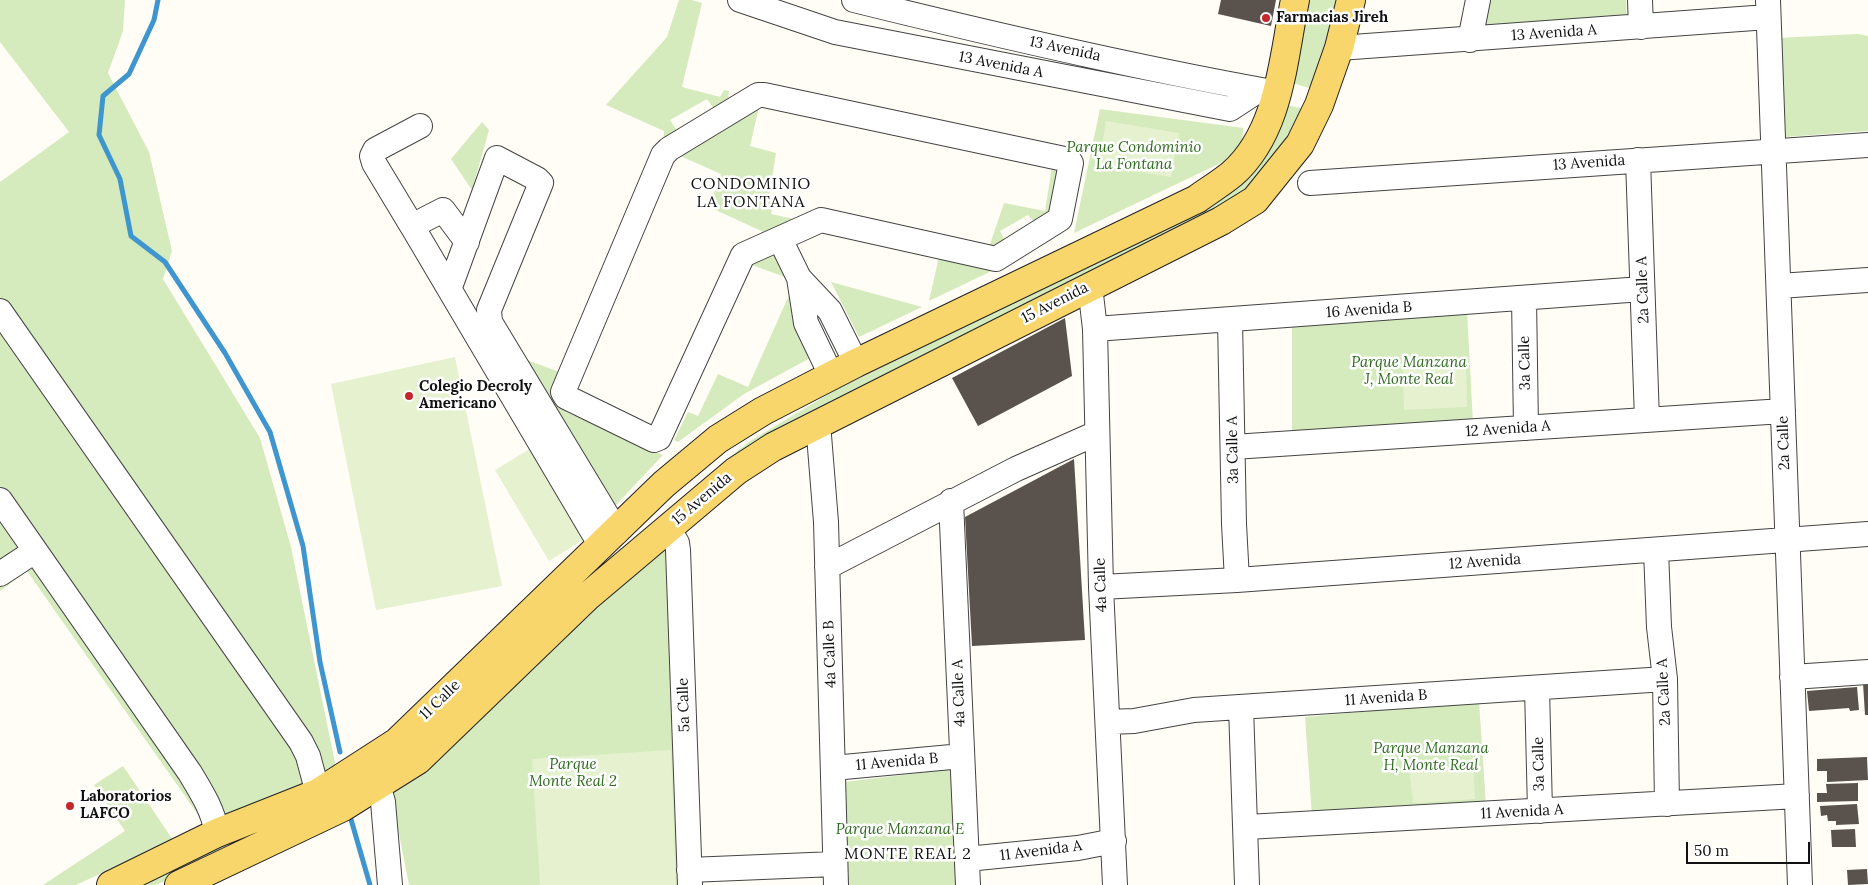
<!DOCTYPE html>
<style>
body{margin:0}
#map{position:relative;width:1868px;height:885px;overflow:hidden;background:#fffdf5;font-family:Lora,serif}
canvas{display:block}
.scale{position:absolute;left:1686px;top:842px;width:124px;height:22px;box-sizing:border-box;border:2px solid #111;border-top:0;padding-left:6px;font-size:15px;line-height:18px;white-space:nowrap;color:#111;-webkit-text-stroke:4px #fff;paint-order:stroke}
</style>
<div id="map">
<canvas width="1868" height="885"></canvas>
<div class="scale">50 m</div>
</div>
<script>
const c = document.querySelector('canvas').getContext('2d');
c.lineJoin = 'round';
function fillPath(path, color) { c.fillStyle = color; c.fill(path, 'evenodd'); }
function strokePath(path, color, width, dash) { c.strokeStyle = color; c.lineWidth = width; c.lineCap = dash ? 'butt' : 'round'; c.setLineDash(dash || []); c.stroke(path); }
function label(font, color, halo, rows, align = 'center') {
  c.font = font + ' Lora,serif'; c.lineWidth = 5; c.setLineDash([]); c.textBaseline = 'middle'; c.strokeStyle = halo; c.fillStyle = color; for (const [text, x, y, turn = 0] of rows) {
    c.save(); c.translate(x, y); c.rotate((+turn || 0) * Math.PI / 180); c.textAlign = isNaN(turn) ? turn : align; if (halo) c.strokeText(text, 0, 0); c.fillText(text, 0, 0); c.restore();
  }
}
fillPath(new Path2D(`
 M0 0H125L123 31 108 73 149 152 172 251 163 279 260 438 291 547 336 768 303 790 206 826 27 571 0 591V182L69 132 0 42Z
 M679 0H692L702 3 682 87 720 97 724 90 729 91 727 107 717 113 707 99 670 120 679 134 663 144 664 131 606 105 667 37Z
 M1304 0H1341L1316 90 1289 82Z
 M1490 0H1626L1627 19 1485 29Z
 M1858 34 1868 36V131L1784 137 1777 38Z
 M1286 105 1305 109 1296 136 1253 189 701 495 721 464 750 441 854 379 1086 263 1198 210Z
 M759 107 750 146 776 153 769 197 775 199 771 214 798 220 770 235 709 207 721 174 678 155Z
 M1100 109 1243 128C1243 143 1240 149 1229 159L1074 233Z
 M482 122 489 130 472 190 451 159Z
 M1052 167 1062 170 1052 217 1037 225 1028 215 1000 231 1006 243 998 250 989 247 1004 203 1045 211Z
 M940 252 1000 267 929 301Z
 M776 253 796 281 749 264Z
 M831 282 922 307 859 337Z
 M794 284 823 351 744 394 678 442 674 440 688 412 698 416 718 374 748 387Z
 M1467 311 1473 423 1292 436V326Z
 M527 360 565 374 558 395 566 412 663 455 615 506Z
 M675 535 688 885H409L391 793 591 599Z
 M1479 701 1486 806 1312 816 1305 717Z
 M123 766 173 840 76 885H43L125 831 94 785Z
 M952 769 958 885H848L844 782Z
 M306 813 156 885H134L185 861Z`), '#d5ebbd');
fillPath(new Path2D(`
 M1106 121 1179 133 1171 177 1099 165Z
 M455 357 502 586 376 610 331 384Z
 M1466 367 1467 407 1404 410 1403 370Z
 M536 445 588 537 549 561 495 470Z
 M671 750 676 885H540L532 759Z
 M1473 766 1475 799 1413 803 1409 768Z`), '#e6f2cf');
strokePath(new Path2D(`
 M158 0 154 20 129 74 103 96 99 135 120 179 131 236 165 262 225 353 270 432 303 546 320 662 340 752
 M350 816 370 885`), '#3f96cf', 5);
fillPath(new Path2D(`
 M1221 0H1276L1271 26 1218 14Z
 M1065 318 1072 376 978 426 952 378Z
 M1074 459 1085 640 972 646 965 517Z
 M1863 683H1868V715H1865Z
 M1857 687 1859 710 1850 711 1849 708 1809 711 1807 691Z
 M1867 757 1868 780 1827 782V771H1817V759Z
 M1858 783V801L1817 802V793H1827L1826 784Z
 M1857 804 1859 824 1836 825V821H1828L1827 815 1821 816 1820 806Z
 M1855 829 1856 847H1832L1831 830Z
 M1867 869 1868 884 1848 885 1847 870Z`), '#5a524d');
const minor = new Path2D(`
 M740 0 835 32 1230 109 1259 90
 M854 0C991 34 1128 66 1267 91
 M1640 0 1641 27
 M1768 0 1800 885
 M1470 40 1478 0
 M1339 48 1768 17
 M758 95H764L1069 160 1071 163 1060 219 996 259 821 220 743 255 659 438 654 440 566 397 563 392 663 155 669 149Z
 M1638 160 1647 420
 M1310 183 1868 145
 M412 226 374 163 372 156 375 150 420 126
 M780 239 799 278 830 311 856 363
 M467 242 443 210 412 226 601 546
 M799 278 806 323 831 375
 M1090 286 1095 329 1101 587 1115 885
 M1779 286 1868 280
 M450 287 497 158 537 179 541 183 489 310 490 322 617 532
 M1524 298 1526 428
 M0 311 301 742 308 756 318 793
 M1230 320 1234 524 1237 580
 M1095 329 1642 289
 M818 423 826 522 836 885
 M1233 447 1783 411
 M0 500 190 773C202 793 213 810 217 833
 M951 501 968 885
 M668 528 677 543 678 550 690 885
 M1656 550 1659 627 1665 679 1667 804
 M827 567 1016 469 1097 433
 M0 574 35 551
 M1101 587 1237 580 1868 534
 M1792 677 1868 672
 M1537 688 1540 811
 M1241 707 1247 885
 M1108 722 1134 721 1194 710 1665 679
 M833 768 962 756
 M378 785 383 802 390 885
 M1247 827 1797 796
 M967 859 1078 848 1114 841
 M689 870 835 864`);
const major = new Path2D(`
 M111 885 217 833 318 793 397 742 664 484 718 439 763 411 856 363 1197 199C1208 191 1221 183 1232 174 1280 132 1283 59 1295 0
 M179 885 343 807 418 760 588 596 736 471 773 447 1221 221 1255 200 1300 144 1319 105 1339 48 1351 0`);
strokePath(minor, '#444', 26);
strokePath(major, '#222', 30);
strokePath(minor, '#fff', 24);
strokePath(major, '#f9d66b', 28);
for (const [x, y, r, color] of [
 [1266,18,5,"#c4262e"],
 [409,396,5,"#c4262e"],
 [70,806,5,"#c4262e"]
]) { const dot = new Path2D(); dot.arc(x, y, r, 0, 2 * Math.PI); c.fillStyle = color; c.fill(dot); strokePath(dot, '#fff', 2); }
label('bold 15px', '#111', '#fff', [
 ["Farmacias Jireh",1276,18],
 ["Colegio Decroly",419,387],
 ["Americano",419,404],
 ["Laboratorios",80,797],
 ["LAFCO",80,814]
], 'left');
label('15px', '#111', '#fff', [
 ["13 Avenida A",1554,33,-4],
 ["13 Avenida",1065,49,12],
 ["13 Avenida A",1001,65,11],
 ["13 Avenida",1589,163,-4],
 ["2a Calle A",1643,290,-92],
 ["15 Avenida",1055,303,-27],
 ["16 Avenida B",1369,310,-4],
 ["3a Calle",1525,363,-91],
 ["12 Avenida A",1508,429,-4],
 ["2a Calle",1784,443,-92],
 ["3a Calle A",1233,450,-91],
 ["15 Avenida",702,499,-40],
 ["12 Avenida",1485,562,-4],
 ["4a Calle",1101,585,-92],
 ["4a Calle B",830,654,-92],
 ["2a Calle A",1664,692,-93],
 ["4a Calle A",959,693,-92],
 ["11 Avenida B",1386,698,-4],
 ["11 Calle",440,700,-44],
 ["5a Calle",684,705,-92],
 ["11 Avenida B",897,762,-5],
 ["3a Calle",1539,764,-91],
 ["11 Avenida A",1522,812,-3],
 ["11 Avenida A",1041,851,-7]
]);
label('italic 15px', '#2f6b1f', '#fff', [
 ["Parque Condominio",1134,148],
 ["La Fontana",1134,165],
 ["Parque Manzana",1409,363],
 ["J, Monte Real",1409,380],
 ["Parque Manzana",1431,749],
 ["H, Monte Real",1431,766],
 ["Parque",573,765],
 ["Monte Real 2",573,782],
 ["Parque Manzana E",900,830]
]);
c.letterSpacing = '1px';
label('16px', '#111', '#fff', [
 ["CONDOMINIO",751,184],
 ["LA FONTANA",751,202],
 ["MONTE REAL 2",908,854]
]);
c.letterSpacing = '0px';
</script>
